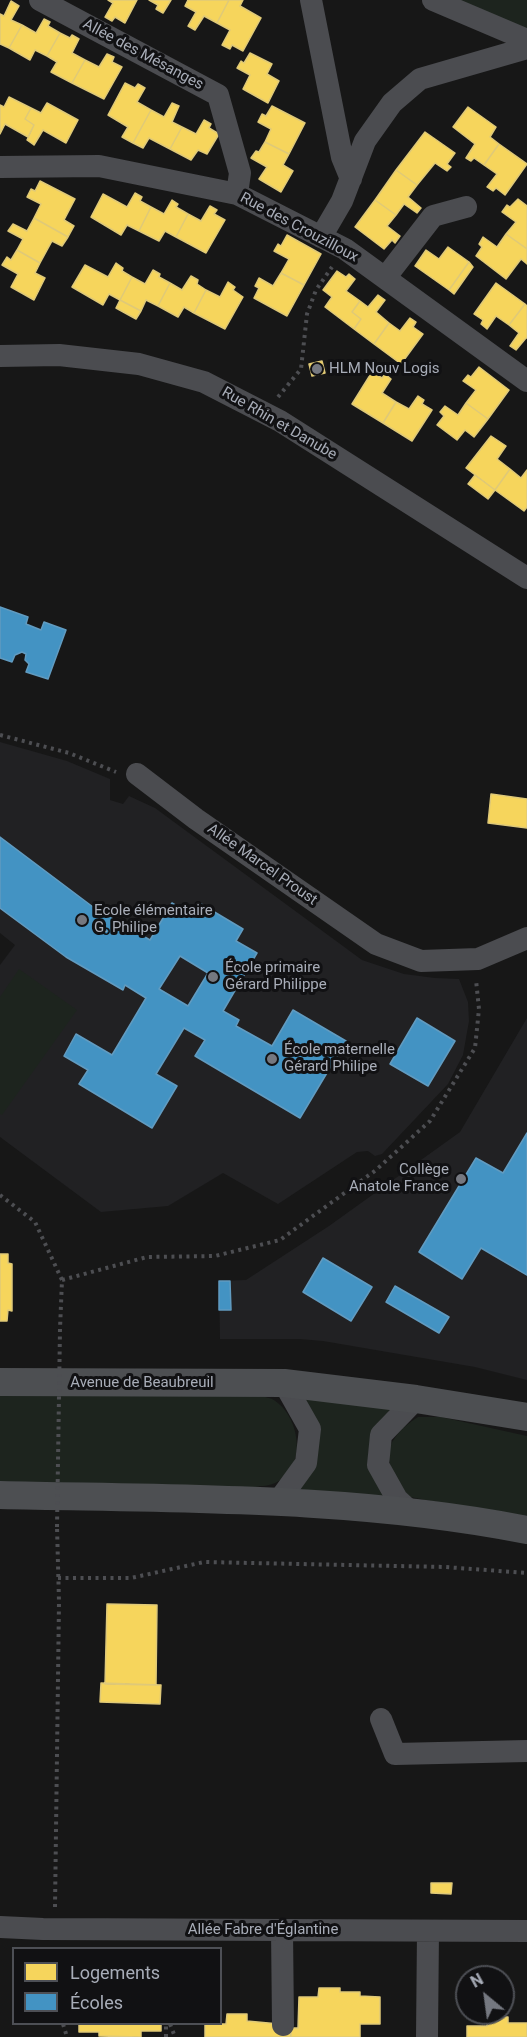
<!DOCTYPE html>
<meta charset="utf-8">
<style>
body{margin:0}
#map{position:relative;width:527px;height:2037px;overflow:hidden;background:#171717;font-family:Roboto,sans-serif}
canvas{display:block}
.legend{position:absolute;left:12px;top:1947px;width:210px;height:78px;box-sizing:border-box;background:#111113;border:2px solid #4d4f55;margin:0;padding:8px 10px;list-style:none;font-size:18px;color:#a8adb8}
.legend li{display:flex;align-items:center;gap:12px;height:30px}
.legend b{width:30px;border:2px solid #4d4f55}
.north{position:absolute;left:455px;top:1965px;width:60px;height:60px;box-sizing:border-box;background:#111113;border:2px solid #4d4f55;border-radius:50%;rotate:331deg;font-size:16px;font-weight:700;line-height:24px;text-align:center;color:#a8adb8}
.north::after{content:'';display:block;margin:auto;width:21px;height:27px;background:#757880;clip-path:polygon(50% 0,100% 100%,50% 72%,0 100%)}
</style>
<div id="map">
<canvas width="527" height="2037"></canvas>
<ul class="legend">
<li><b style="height:16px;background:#f6d55c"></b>Logements</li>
<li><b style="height:16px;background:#4393c3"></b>Écoles</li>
</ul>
<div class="north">N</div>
</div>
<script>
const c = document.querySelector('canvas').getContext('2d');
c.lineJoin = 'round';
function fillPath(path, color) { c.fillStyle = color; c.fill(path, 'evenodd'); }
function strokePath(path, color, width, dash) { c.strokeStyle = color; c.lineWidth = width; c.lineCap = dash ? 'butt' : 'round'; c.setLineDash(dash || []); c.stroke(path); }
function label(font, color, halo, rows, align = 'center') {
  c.font = font + ' Roboto,sans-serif'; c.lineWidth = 6; c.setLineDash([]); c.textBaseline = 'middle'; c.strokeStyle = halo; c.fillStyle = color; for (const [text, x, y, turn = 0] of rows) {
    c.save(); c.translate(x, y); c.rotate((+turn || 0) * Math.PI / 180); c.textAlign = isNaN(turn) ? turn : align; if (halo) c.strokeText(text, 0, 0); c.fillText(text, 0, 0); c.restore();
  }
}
fillPath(new Path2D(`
 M0 742 67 761 110 779V800L123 804 129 796 155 808 362 960 404 974 435 978 459 979 468 1002 469 1021 463 1055 448 1084 382 1154 375 1156 368 1151 357 1152 278 1204 223 1173 168 1206 101 1212 0 1137V965L15 945 0 933Z
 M527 1018V1380L475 1367 323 1341 300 1339H220L219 1281 246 1280 329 1226 460 1132Z`), '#212123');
fillPath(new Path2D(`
 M441 0H527V36Z
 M19 969 77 1010 2 1115 0 1114V997Z
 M0 1395H253C259 1396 267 1397 272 1399 300 1414 308 1467 277 1482 271 1486 261 1486 254 1487L0 1482Z
 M304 1396 396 1409C361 1444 362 1457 385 1500L299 1489Z
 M418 1417H441L527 1436V1519L410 1497 395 1482 387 1453C394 1436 402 1427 418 1417Z`), '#1d241e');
const homes = new Path2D(`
 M108 0H137L125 23 115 17 112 21 105 17 113 3Z
 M149 0H171L163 13 156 9 158 5Z
 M188 0H229L217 23 204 16 195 30 188 26 196 12 185 6Z
 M229 0H243L240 6 261 18 243 51 232 45 230 49 222 45 230 30 217 23Z
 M11 1 19 6 11 20 22 25 9 48 0 44V14L4 16Z
 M44 19 50 22 48 26 60 33 47 56 35 50 30 60 9 48 22 25 36 33Z
 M60 33 70 38 72 35 79 39 72 53 85 60 72 83 51 72 57 62 47 56Z
 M250 53 272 64 267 74 279 81 268 103 243 89 250 75 237 68 241 61 244 63Z
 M107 54 114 57 112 62 122 67 104 99 72 83 85 60 99 67Z
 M125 83 135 88 138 84 145 88 137 102 151 110 133 143 122 137 128 127 108 115Z
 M9 97 31 108 25 119 34 125 28 137 5 124 0 134V105L4 107Z
 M47 103 78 120 66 143 43 130 34 145 27 140 34 125 25 119 31 108 41 113Z
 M172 103 179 106 172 122 182 127 170 149 149 138 143 148 133 143 151 110 164 117Z
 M272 106 305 123 289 154 265 142 271 129 258 122 262 114 266 116Z
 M468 107 496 127 490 137 499 144 484 165 474 158 471 161 466 158 475 144 453 127Z
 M204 120 211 124 209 128 219 134 207 154 198 150 191 160 170 149 182 127 196 134Z
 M425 132 455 153 447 164 451 167 447 171 435 163 417 185 396 170Z
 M265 142 289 154 283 165 293 171 281 192 259 179 267 167 251 158 256 151 259 152Z
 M499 144 527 164 505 195 496 188 493 191 487 187 497 174 484 165Z
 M396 170 417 185 408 197 421 208 417 213 404 204 396 215 375 200Z
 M40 181 75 199 64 220 74 226 68 237 34 218 41 204 27 197 31 189 35 191Z
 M135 193 142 197 140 201 151 207 139 231 127 225 121 235 91 217 103 194 127 207Z
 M518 199 527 206V249L506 234 516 222 502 212 507 205 510 207Z
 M172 200 178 204 176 207 188 214 176 237 165 231 159 241 139 231 151 207 164 214Z
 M375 200 396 215 387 226 400 236 395 243 392 240 384 249 355 227Z
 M210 206 217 210 214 214 225 220 206 253 176 237 188 214 201 221Z
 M34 218 68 237 62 246 52 241 40 263 17 250 23 239 8 231 13 224 27 231Z
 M506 234 527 249V264L521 259 506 279 476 256 482 247 479 244 483 237 497 247Z
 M287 235 321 254 304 285 281 273 289 259 274 251 278 244 281 246Z
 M448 247 469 262 449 290 415 266 426 250 439 259Z
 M17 250 40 263 35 273 45 278 34 300 11 287 18 274 2 265 7 257 11 260Z
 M469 262 473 267 454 294 449 290Z
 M116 263 123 268 122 271 132 277 120 300 109 294 103 305 72 287 85 265 108 277Z
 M153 270 160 274 159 277 170 283 158 306 146 300 141 311 120 300 132 277 145 284Z
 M337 271 346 277 349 274 355 279 346 291 360 301 352 312 361 319 354 329 325 307 332 297 323 290Z
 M281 273 304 285 287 316 254 298 259 288 255 286 259 278 273 286Z
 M191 276 198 280 197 284 206 290 194 313 184 307 178 317 158 306 170 283 182 290Z
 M228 282 235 287 233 290 243 297 225 329 194 313 206 290 220 297Z
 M496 283 525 304 509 325 496 316 487 329 481 324 483 320 474 314Z
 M378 295 385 300 376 312 389 323 374 344 354 329 361 319 352 312 360 301 368 307Z
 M120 300 141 311 136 319 116 308Z
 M525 304 527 306V338H526L516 350 510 346 519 333 509 325Z
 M410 318 416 322 413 327 423 334 401 364 374 344 389 323 400 331Z
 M322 361 325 373 312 376 309 364Z
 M479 367 509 390 488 419 466 403 476 390 463 381 468 375 471 377Z
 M372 372 382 378 385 374 391 379 382 393 396 402 383 423 352 404Z
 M418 396 424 400 422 404 432 410 412 441 383 423 396 402 409 409Z
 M466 403 488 419 474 437 465 430 457 440 437 425 444 416 440 412 445 406 458 415Z
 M491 436 506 446 497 459 510 469 495 490 466 468Z
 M510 469 521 478 527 470V507L524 511 495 490Z
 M475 475 495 490 488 499 468 484Z
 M491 794 527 799V828L488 823Z
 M0 1254H8V1263L12 1264V1311L8 1310 7 1321H0Z
 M107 1604 157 1605 156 1685 105 1684Z
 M101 1683 161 1685 160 1704 100 1702Z
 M431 1883H452L451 1894 431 1893Z
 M319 1988H340V1992H360V1996L380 1997V2024H360V2037H291V2028H298L299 1997H318Z
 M227 2014H247V2021L290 2025 291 2037H205V2024H226Z
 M487 2017H508V2023H527V2037H467V2026H487Z
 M79 2024H161V2031H141V2037L99 2036V2032H79Z`);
fillPath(homes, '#f6d55c');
strokePath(homes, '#dfc978', 1.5);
const schools = new Path2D(`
 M0 607 28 617 26 624 41 630 44 622 66 630 48 679 26 672 29 664 25 660 26 654 22 652 15 655 12 662 0 658Z
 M0 837 93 907 150 940 172 903 193 916 201 904 243 929 236 941 257 953 223 1011 239 1020 236 1026 272 1046 293 1010 346 1041 300 1118 195 1056 205 1040 184 1028 156 1074 177 1086 152 1128 79 1084 88 1070 64 1056 76 1034 112 1055 146 998 125 985 123 990 66 957 0 908ZM180 956 208 973 188 1006 159 989Z
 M417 1018 455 1041 428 1086 390 1064Z
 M527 1133V1275L481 1248 462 1279 419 1252 476 1158 503 1173Z
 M323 1258 372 1287 351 1321 303 1292Z
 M219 1281H230L231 1310H219Z
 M395 1286 449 1317 439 1333 386 1302Z`);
fillPath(schools, '#4393c3');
strokePath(schools, '#619bc0', 1.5);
strokePath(new Path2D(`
 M278 397 301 369 307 314 316 290 332 267
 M0 735 69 753 116 772
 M0 1195 35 1222 62 1280 60 1329
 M62 1280 147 1257 215 1256 280 1240 376 1170 430 1121 475 1048 479 1009 476 980
 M58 1578H131L204 1562 445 1567 527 1573
 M55 1907 59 1602 57 1527
 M63 2024 67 2037
 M170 2024 175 2037
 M166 2037V2024`), '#4d4e52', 4, [3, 4.5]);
strokePath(new Path2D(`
 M40 0 218 95 240 173 237 194
 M311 0 342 157 351 179
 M433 0 527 40
 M0 167 99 166 237 194 345 249 527 381
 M321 237 342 201 365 141 392 103 420 79 527 48
 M385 278 433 216 466 207
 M0 356 59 355 139 364 204 382 280 421 527 578
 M137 774 196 819 376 944 421 961 478 959 527 938
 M277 1503 306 1463 310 1429 284 1383
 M411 1512 397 1499 378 1465 381 1435 416 1399
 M381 1719 395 1754 527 1751
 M0 1927 43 1929 527 1931
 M282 1930 283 2025
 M427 2037 428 1931`), '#4b4c50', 22);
strokePath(new Path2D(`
 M0 1382 284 1383 416 1399 527 1417
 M0 1495C174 1499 355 1496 527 1530`), '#4d4f52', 28);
strokePath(new Path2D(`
 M57 1527 60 1329`), '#4d4e52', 4, [3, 4.5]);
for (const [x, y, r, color] of [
 [317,369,6,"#757880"],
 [82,920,6,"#757880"],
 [213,977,6,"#757880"],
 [272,1059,6,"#757880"],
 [461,1179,6,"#757880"]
]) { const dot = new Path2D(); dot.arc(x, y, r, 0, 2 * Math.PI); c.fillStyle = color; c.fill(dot); strokePath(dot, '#111113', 2); }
label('15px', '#a8adb8', '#111113', [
 ["Allée des Mésanges",143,55,28],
 ["Rue des Crouzilloux",299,228,28],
 ["Rue Rhin et Danube",279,424,30],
 ["Allée Marcel Proust",262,865,35],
 ["Avenue de Beaubreuil",142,1383],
 ["Allée Fabre d'Églantine",263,1930]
]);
label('15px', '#a8adb8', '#111113', [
 ["HLM Nouv Logis",329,369],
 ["Ecole élémentaire",94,911],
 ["G. Philipe",94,928],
 ["École primaire",225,968],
 ["Gérard Philippe",225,985],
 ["École maternelle",284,1050],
 ["Gérard Philipe",284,1067],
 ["Collège",449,1170,"right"],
 ["Anatole France",449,1187,"right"]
], 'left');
</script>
